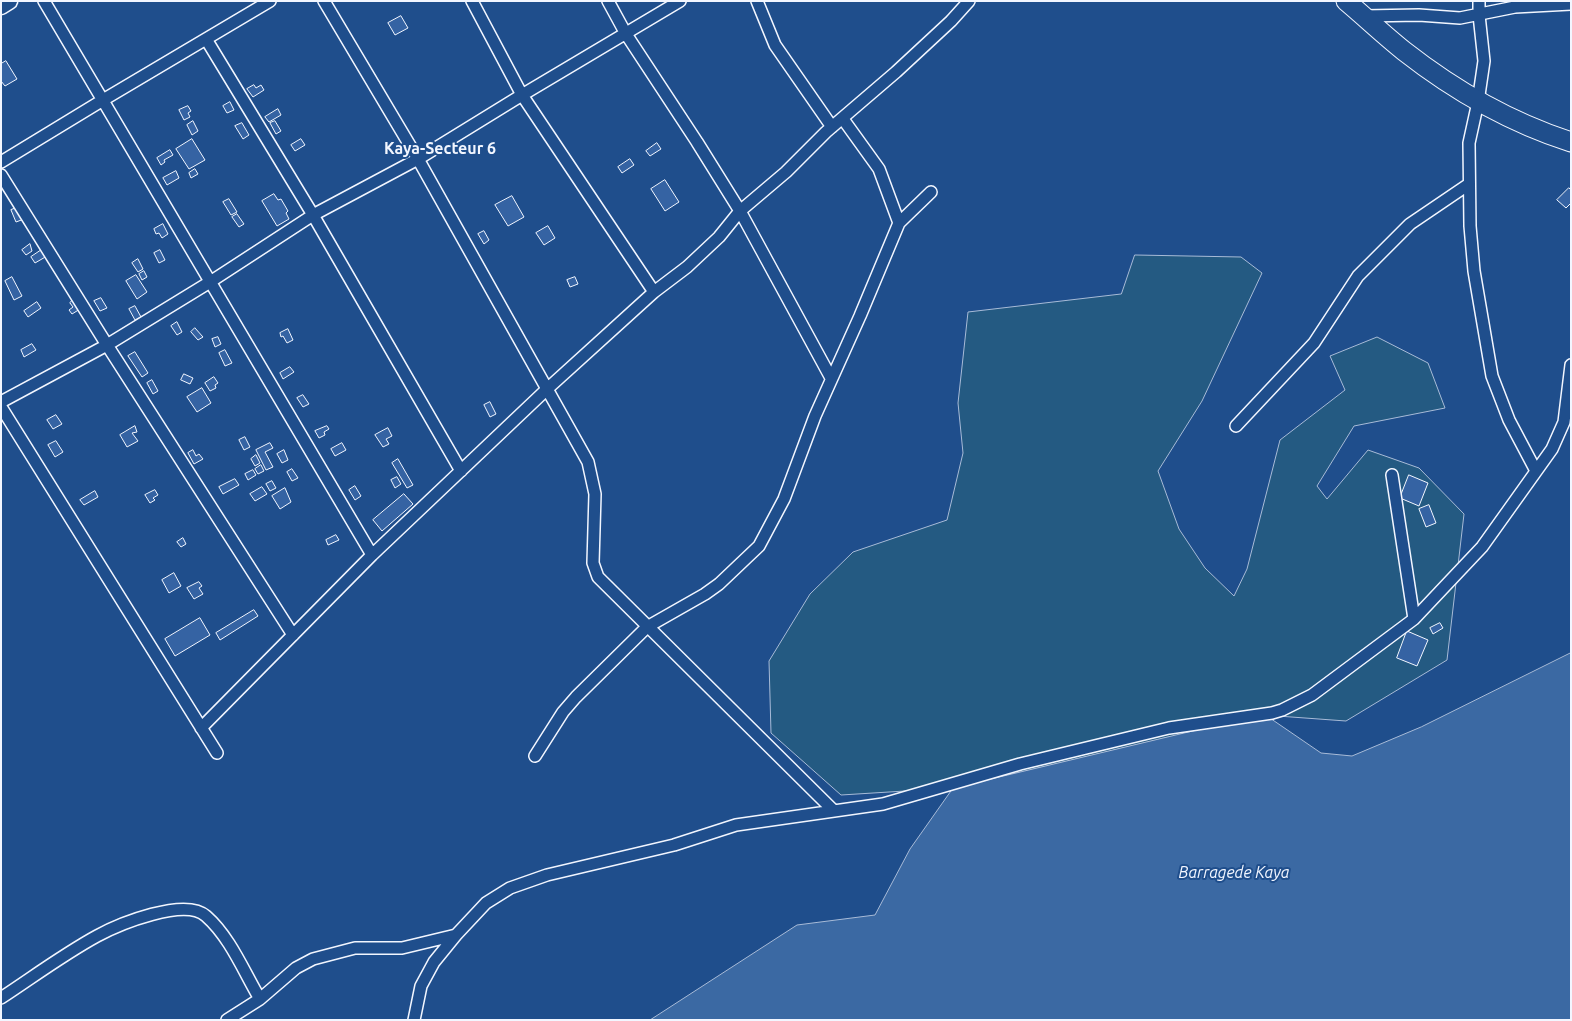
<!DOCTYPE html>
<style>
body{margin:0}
#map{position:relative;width:1572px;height:1021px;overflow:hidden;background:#1f4e8c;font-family:Ubuntu,sans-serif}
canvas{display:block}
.frame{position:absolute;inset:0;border:2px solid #f2f6ff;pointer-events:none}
</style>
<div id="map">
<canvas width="1572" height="1021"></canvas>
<div class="frame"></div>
</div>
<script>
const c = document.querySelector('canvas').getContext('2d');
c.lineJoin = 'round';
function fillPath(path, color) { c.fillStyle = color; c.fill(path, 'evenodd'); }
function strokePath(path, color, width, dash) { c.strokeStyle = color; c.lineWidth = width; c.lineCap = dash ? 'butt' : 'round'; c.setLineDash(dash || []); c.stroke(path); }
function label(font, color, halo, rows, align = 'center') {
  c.font = font + ' Ubuntu,sans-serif'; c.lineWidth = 4; c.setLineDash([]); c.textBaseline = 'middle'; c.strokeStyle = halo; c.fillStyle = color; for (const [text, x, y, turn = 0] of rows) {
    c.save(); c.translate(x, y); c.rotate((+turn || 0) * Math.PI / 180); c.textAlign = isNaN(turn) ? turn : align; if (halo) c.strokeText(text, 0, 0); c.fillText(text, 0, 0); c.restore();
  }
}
const green = new Path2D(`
 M1135 255 1241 257 1262 273 1202 401 1158 471 1179 529 1205 568 1234 596 1247 569 1280 440 1345 390 1330 356 1377 337 1428 363 1445 408 1354 426 1317 486 1327 499 1368 450 1419 468 1464 514 1447 660 1346 721 1264 715 953 788 841 795 771 733 769 661 810 594 853 552 947 520 963 453 958 403 968 312 1121 294Z`);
fillPath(green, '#245a82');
strokePath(green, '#a8bbd7', 1);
const water = new Path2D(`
 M1571 653V1020H650L797 925 875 915 910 849 953 788 1264 714 1321 753 1352 756 1421 727Z`);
fillPath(water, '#3b69a3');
strokePath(water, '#a8bbd7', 1);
const building = new Path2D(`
 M401 16 408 28 395 35 388 23Z
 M6 61 17 79 5 86 1 81V64Z
 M254 85 256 88 261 85 264 90 253 97 247 89Z
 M230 102 234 110 227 113 223 106Z
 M188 106 191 111 188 113 190 117 184 120 179 110Z
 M278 109 281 115 269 122 265 117Z
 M193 121 198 131 192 135 187 125Z
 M275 121 281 131 276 134 270 123Z
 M242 123 249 135 243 139 235 126Z
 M192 139 205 160 189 169 176 149Z
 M301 139 305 145 295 151 291 145Z
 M657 143 661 149 650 156 646 151Z
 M170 150 173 155 164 160 165 162 161 165 157 158Z
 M630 159 634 165 622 173 618 167Z
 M195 169 198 174 191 178 189 173Z
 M176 171 179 178 167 185 163 178Z
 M665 180 679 202 665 211 651 189Z
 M1569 188 1571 190V203L1566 208 1557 200Z
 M274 194 278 200 281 199 288 211 286 213 289 219 277 226 262 201Z
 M512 196 524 217 508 226 495 205Z
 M229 199 237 212 231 215 223 202Z
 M19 207 24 219 16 222 11 210Z
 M237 214 244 224 239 227 232 217Z
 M163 224 168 234 162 238 159 233 156 234 154 229Z
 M548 226 555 238 544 245 536 233Z
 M484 231 489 240 484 244 478 234Z
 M30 244 32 251 26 255 22 250Z
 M43 249 47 256 35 263 31 257Z
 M160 250 165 260 159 263 154 253Z
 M138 259 143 269 138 272 132 263Z
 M144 271 147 277 142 280 139 274Z
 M136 275 147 292 137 299 126 281Z
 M12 277 22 296 14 300 5 281Z
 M575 277 578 284 570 287 567 280Z
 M101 298 107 308 100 311 94 301Z
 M73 300 80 309 72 314 69 310 73 307 70 303Z
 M37 302 41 308 28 317 24 311Z
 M135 306 141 317 135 320 129 309Z
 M177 322 182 332 177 335 171 326Z
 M195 328 203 337 198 340 191 332Z
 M288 329 293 340 287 343 283 336 281 337 280 333Z
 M218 337 221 344 215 347 212 339Z
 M32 344 36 350 24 357 21 350Z
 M225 350 232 363 225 366 219 353Z
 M135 352 148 373 142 377 128 356Z
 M290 367 294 372 283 379 280 373Z
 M184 374 193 378 190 384 181 380Z
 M214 377 218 383 215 385 216 388 210 391 205 383Z
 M152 380 158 391 153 394 147 383Z
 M202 388 211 403 197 412 187 397Z
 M303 395 309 404 303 407 297 398Z
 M490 402 496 414 490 417 484 405Z
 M56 415 62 424 53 429 47 420Z
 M135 426 137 432 132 433 138 441 127 447 120 435Z
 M327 426 329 429 324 432 325 435 319 438 315 431Z
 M388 428 392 436 386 439 389 444 383 447 375 435Z
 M245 437 250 447 244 450 239 440Z
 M56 441 63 452 55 457 48 445Z
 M270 443 273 448 265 452 273 467 266 470 256 450Z
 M342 443 346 450 335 456 331 449Z
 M193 450 196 456 199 454 203 459 194 464 188 453Z
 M284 450 288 460 282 463 277 454Z
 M256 455 260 463 255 466 251 459Z
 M398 459 413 485 407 488 392 463Z
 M261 465 264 471 258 474 255 469Z
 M292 469 298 478 292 481 287 472Z
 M253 470 256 475 248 480 245 474Z
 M1409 475 1428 483 1419 506 1400 498Z
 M397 477 401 484 395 488 391 480Z
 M235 479 239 485 223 494 219 487Z
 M272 481 276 488 270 491 266 484Z
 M355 486 361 496 355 500 349 490Z
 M262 487 267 494 255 501 250 494Z
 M285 488 291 502 280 509 272 496Z
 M155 490 158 495 153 498 155 500 150 503 145 495Z
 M95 491 98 497 84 505 80 500Z
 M404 494 413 504 382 531 373 520Z
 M1429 505 1436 523 1426 527 1419 509Z
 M336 535 339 540 328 545 326 540Z
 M183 538 186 544 181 547 177 542Z
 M174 573 181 586 169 593 162 580Z
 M199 582 202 586 199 588 203 594 194 599 187 588Z
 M254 610 258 616 220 640 216 633Z
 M200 618 210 635 175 656 165 639Z
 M1440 623 1443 628 1433 634 1430 628Z
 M1407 631 1428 640 1417 666 1397 658Z`);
fillPath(building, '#3563a3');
strokePath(building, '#f2f6ff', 1);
const street = new Path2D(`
 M44 1 372 555
 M324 1 418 159 588 462 595 494 593 563 598 577 834 811
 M472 1 522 95 654 292
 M608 1 626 34 697 142 740 211 831 378
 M757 1 775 45 832 127
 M1479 1V15L1484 61 1478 102 1469 143 1470 226 1474 271 1492 376 1509 420 1536 471
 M1364 16 1419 15 1460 18 1515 7 1571 4
 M206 39 313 215 461 471
 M843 119 879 169 899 223
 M1 162 103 100 270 1
 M1 175 107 345 293 635
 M1 402 107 345 210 282 313 215 418 159 522 95 680 1
 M1 407 217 753
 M1236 426 1314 343 1358 276 1410 224 1469 184
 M1392 475 1414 619
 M201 728 372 555 546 390 654 292 687 267 719 237 740 211 786 172 826 132 896 72 951 21 969 1
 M535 756 563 712 576 697 647 627 705 594 719 584 759 546 784 499 815 416 860 316 899 223 931 192
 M1 998C33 977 64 954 97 936 119 924 185 897 206 916 230 937 244 972 260 999
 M227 1020 260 999 296 968 313 959 355 948H402L456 935
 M414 1020 421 986 434 962 456 935 486 903 510 888 547 875 674 845 736 825 883 804 1020 764 1169 728 1272 713 1282 710 1312 695 1414 619 1482 547 1552 449 1564 422 1571 365`);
const secondary = new Path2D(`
 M1 6 9 1`);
const primary = new Path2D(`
 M1346 1C1365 17 1384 35 1404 51 1455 91 1509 122 1571 142`);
strokePath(street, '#f2f6ff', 14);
strokePath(secondary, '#f2f6ff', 19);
strokePath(primary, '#f2f6ff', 21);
strokePath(street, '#1f4e8c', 11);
strokePath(secondary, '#1f4e8c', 16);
strokePath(primary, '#1f4e8c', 19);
label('bold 16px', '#f2f6ff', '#1f4e8c', [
 ["Kaya-Secteur 6",440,149]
]);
label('italic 16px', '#f2f6ff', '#1f4e8c', [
 ["Barragede Kaya",1234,873]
]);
</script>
